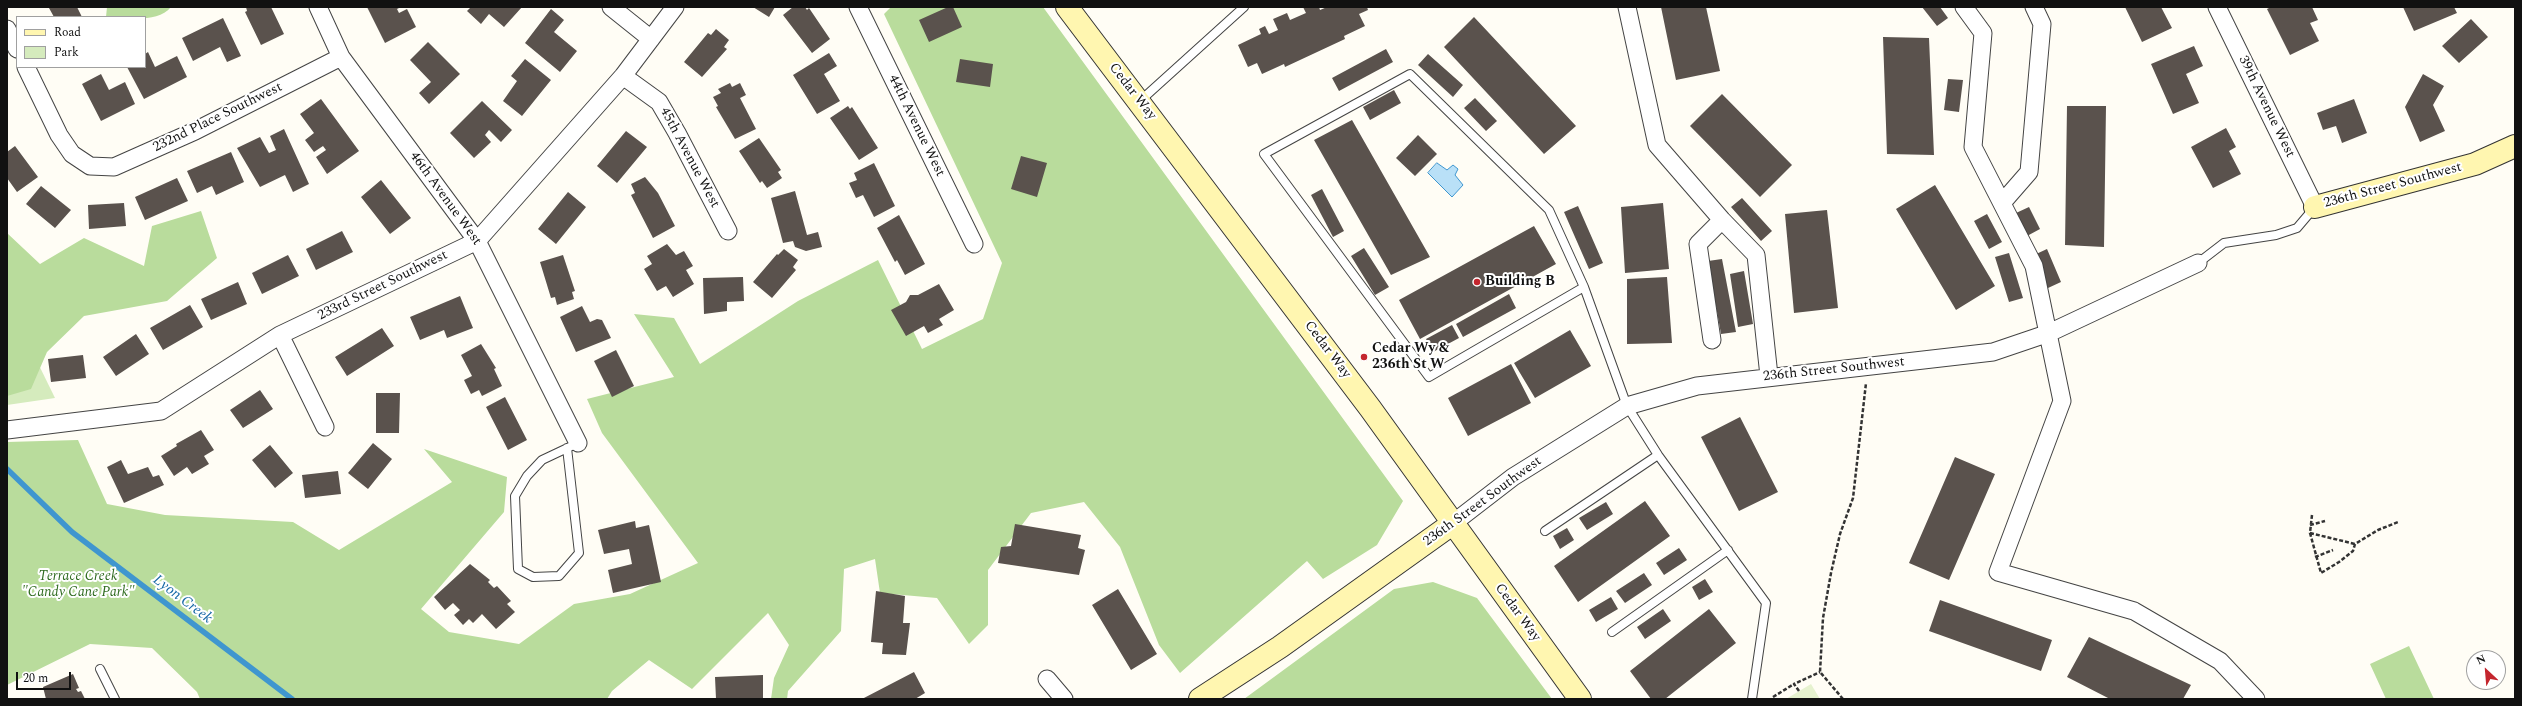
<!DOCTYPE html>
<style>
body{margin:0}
#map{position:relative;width:2522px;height:706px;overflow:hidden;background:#fffdf5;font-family:Spectral,serif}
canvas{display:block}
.frame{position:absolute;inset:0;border:8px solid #111;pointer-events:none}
.legend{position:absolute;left:16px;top:16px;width:130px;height:52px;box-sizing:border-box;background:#fff;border:1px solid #a0a0a0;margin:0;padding:5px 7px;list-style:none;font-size:12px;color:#111}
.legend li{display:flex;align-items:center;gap:8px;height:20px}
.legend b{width:20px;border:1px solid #a0a0a0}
.north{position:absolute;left:2466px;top:650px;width:40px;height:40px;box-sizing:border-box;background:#fff;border:1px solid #a0a0a0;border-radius:50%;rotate:334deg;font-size:11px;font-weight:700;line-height:16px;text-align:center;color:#111}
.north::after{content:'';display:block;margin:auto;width:14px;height:18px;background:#c4262e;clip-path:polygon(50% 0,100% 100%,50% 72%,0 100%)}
.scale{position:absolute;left:16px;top:672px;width:55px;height:18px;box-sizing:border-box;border:2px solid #111;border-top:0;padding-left:5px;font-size:12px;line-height:14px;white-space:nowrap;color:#111;-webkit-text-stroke:3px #fff;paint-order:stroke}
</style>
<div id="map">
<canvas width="2522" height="706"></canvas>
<div class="frame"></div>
<ul class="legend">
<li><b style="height:5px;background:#fff6b0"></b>Road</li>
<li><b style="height:11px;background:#d5ebbd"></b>Park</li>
</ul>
<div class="north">N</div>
<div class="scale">20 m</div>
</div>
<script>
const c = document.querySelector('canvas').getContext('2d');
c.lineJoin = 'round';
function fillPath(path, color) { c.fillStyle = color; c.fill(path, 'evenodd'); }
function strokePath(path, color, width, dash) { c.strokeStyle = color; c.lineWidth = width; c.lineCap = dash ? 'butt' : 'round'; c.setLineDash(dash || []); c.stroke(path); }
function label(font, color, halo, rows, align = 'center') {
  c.font = font + ' Spectral,serif'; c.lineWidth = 4; c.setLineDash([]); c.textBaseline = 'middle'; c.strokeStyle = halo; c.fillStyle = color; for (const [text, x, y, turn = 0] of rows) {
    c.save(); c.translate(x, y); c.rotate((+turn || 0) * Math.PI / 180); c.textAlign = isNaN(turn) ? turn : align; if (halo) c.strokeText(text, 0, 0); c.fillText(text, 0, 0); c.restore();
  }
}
fillPath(new Path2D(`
 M7 300 55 398 7 405Z`), '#d5ebbd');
fillPath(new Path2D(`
 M107 7H171C157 24 126 17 106 17Z
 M891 7H1043L1403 501 1377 545 1323 579 1307 561 1180 673 1159 645 1120 547 1084 502 1031 513 988 570V625L969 644 937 598 880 593 875 559 844 569 841 631 788 691 787 699H771L774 678 789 645 768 613 692 689 649 660 612 691 607 699H200L197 692 152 648 90 644 7 685V442L78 440 107 504 165 515 293 522 339 550 452 482 424 449 507 477 504 512 421 609 449 632 519 644 574 604 630 594 698 563 602 433 587 399 674 377 634 314 674 318 700 364 798 301 878 260 922 349 983 319 1002 263 884 14Z
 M201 211 217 258 167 301 84 316 47 352 31 389 7 396V233L40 264 84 238 144 266 152 226Z
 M1433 582 1477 598 1552 699H1244L1394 589Z
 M2409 646 2434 699H2386L2370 664Z`), '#b9dc9c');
fillPath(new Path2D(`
 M1811 684 1820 699H1786Z`), '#e6f2cf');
const water = new Path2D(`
 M1437 163 1447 170 1453 165 1458 169 1455 175 1463 185 1452 197 1428 173Z`);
fillPath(water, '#b9e0f7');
strokePath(water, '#3f96cf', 1);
strokePath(new Path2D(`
 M7 469 72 532 292 699`), '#3f96cf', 5.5);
fillPath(new Path2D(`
 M52 7H77L82 17H54L49 8Z
 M246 7H271L284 34 261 45 245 12 247 11Z
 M367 7H401L397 9 399 13 407 9 416 27 385 43Z
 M471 7H522L504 27 489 14 481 24 467 11Z
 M753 7H775L769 17Z
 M793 7H805L807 10 809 8 830 39 812 53 783 15Z
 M948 7H953L962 27 929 42 919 20Z
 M1303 7H1319L1320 10 1327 7H1367L1368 10 1359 14 1365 26 1344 36 1345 39 1285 67 1284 64 1262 74 1257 63 1248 67 1238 45 1261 34 1259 29 1265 26 1269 34 1278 30 1273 19 1287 13 1290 20 1306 13Z
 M1661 7H1706L1720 71 1676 80Z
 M1922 7H1940L1948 18 1937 26Z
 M2125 7H2161L2172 28 2142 42Z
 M2271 7H2312L2318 20 2310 23 2319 41 2290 55 2267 9Z
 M2403 7H2454L2457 13 2414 31Z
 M551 9 564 20 554 32 577 51 560 72 525 43Z
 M1474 17 1576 126 1544 154 1444 47Z
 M223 18 241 56 227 62 220 47 193 61 182 38Z
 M2471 19 2488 37 2459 63 2442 46Z
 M716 29 729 40 724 47 727 49 702 77 684 62 708 33 711 35Z
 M1883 37 1929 38 1934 155 1887 154Z
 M428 42 460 74 429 104 419 93 431 82 410 60Z
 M2194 46 2203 66 2186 74 2199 103 2173 114 2151 64Z
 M1386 49 1393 62 1339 91 1332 78Z
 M148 52 155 67 177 56 187 77 144 99 127 67H145V54Z
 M829 53 837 66 824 74 840 101 817 114 793 75Z
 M1428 54 1463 85 1453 97 1418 65Z
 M525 59 551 80 522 116 503 101 517 81 511 76Z
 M960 59 993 64 990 87 956 82Z
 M101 74 109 90 125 82 135 104 101 121 82 84Z
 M2423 74 2444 86 2433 105 2445 131 2420 142 2405 107Z
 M1948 79 1963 80 1959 112 1944 110Z
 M730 83 732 87 740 83 746 95 740 98 756 129 735 139 716 107 718 106 713 97 721 93 718 89Z
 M1394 90 1401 103 1370 120 1363 107Z
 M1722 94 1792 165 1760 197 1690 126Z
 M1475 98 1497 121 1486 131 1464 108Z
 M321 99 359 151 327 174 316 157 326 150 323 146 314 152 305 140 314 133 300 114Z
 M2354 99 2367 133 2342 143 2336 126 2323 130 2317 113Z
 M482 101 512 130 501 142 489 130 485 135 491 142 474 158 450 133Z
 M848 106 850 109 852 107 878 148 859 160 830 118Z
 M2067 106H2106L2104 247 2065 245Z
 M1352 120 1430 257 1391 275 1314 140Z
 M2226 128 2236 147 2229 151 2241 174 2213 188 2191 147Z
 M284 129 309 184 293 192 285 175 260 187 237 148 260 137 269 153 276 150 270 136Z
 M626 131 647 147 617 183 597 166Z
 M1418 135 1437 154 1415 176 1396 158Z
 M759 138 781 170 778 172 782 178 767 188 762 181 760 183 739 151Z
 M15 146 38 177 17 192 7 178V152Z
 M231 152 244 182 216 195 212 186 197 193 187 171Z
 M1021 156 1047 163 1037 197 1011 189Z
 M874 163 895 206 874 217 863 195 856 198 849 183 857 180 854 173Z
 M645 177 658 193 675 226 653 238 631 195 635 193 631 184Z
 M177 178 188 201 145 220 135 197Z
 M381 180 411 218 390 234 361 197Z
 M1935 185 1995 286 1956 310 1896 209Z
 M41 186 71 210 55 228 26 204Z
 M1322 189 1344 231 1333 237 1311 195Z
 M795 191 807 235 818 232 822 247 806 251 795 247 793 241 783 243 771 198Z
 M568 192 586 207 556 244 538 229Z
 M1742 198 1772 231 1761 241 1731 207Z
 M124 203 126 226 89 229 88 205Z
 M1663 203 1669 269 1625 273 1621 207Z
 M1578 206 1603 263 1589 269 1564 212Z
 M2029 207 2040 229 2027 236 2016 213Z
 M1827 210 1838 308 1794 313 1785 214Z
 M1987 214 2002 242 1989 249 1974 221Z
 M899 215 925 264 905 275 897 260 895 262 877 228Z
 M1534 226 1556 264 1420 339 1399 300Z
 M342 231 353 252 316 270 306 249Z
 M667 244 676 255 684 251 693 266 686 270 694 284 673 297 666 286 657 291 644 269 652 264 647 256Z
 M1364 248 1389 287 1375 295 1351 256Z
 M784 249 798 260 793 267 796 270 772 298 753 282 777 254 778 255Z
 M2047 249 2061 282 2048 288 2034 255Z
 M2009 253 2023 298 2009 302 1995 257Z
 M288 255 299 276 262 294 252 273Z
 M563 255 575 291 572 292 574 299 557 305 555 297 551 298 540 262Z
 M1722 259 1736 332 1721 334 1708 261Z
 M1744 271 1753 324 1738 327 1730 274Z
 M743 277 744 301 727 302V311L704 314 703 278Z
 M1667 277 1672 343 1627 344V279Z
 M238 282 247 304 211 320 201 299Z
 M939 284 954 310 939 319 943 325 928 333 924 326 906 336 891 310 906 302 910 295H918Z
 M1509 294 1516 308 1463 337 1456 324Z
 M460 296 473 328 447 338 444 330 420 340 410 317Z
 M190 305 203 327 163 350 150 328Z
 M582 306 590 322 597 319 602 320 611 338 576 352 560 317Z
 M1452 325 1459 338 1433 352 1426 339Z
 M382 328 394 346 347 376 335 357Z
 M1570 330 1591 366 1535 398 1514 363Z
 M136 334 149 354 116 376 103 357Z
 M481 344 496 368 494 369 502 386 482 396 479 390 471 394 464 380 472 376 461 355Z
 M616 350 634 386 612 397 594 361Z
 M83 355 86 378 51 382 48 359Z
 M1511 364 1531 403 1468 436 1448 398Z
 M260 390 273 409 243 428 230 410Z
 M376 393H400L399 433H376Z
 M505 397 527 440 508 450 486 407Z
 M1740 417 1778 492 1739 511 1701 437Z
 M201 430 214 450 204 456 209 464 192 474 187 467 174 476 161 456 177 446 176 444Z
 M373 443 392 459 368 489 348 473Z
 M270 445 293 473 275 488 252 460Z
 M1955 457 1995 474 1949 580 1909 563Z
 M121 460 128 474 148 467 153 477 159 475 164 485 124 503 107 467Z
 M338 471 341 494 305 498 302 475Z
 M1645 501 1670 536 1578 602 1554 566Z
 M1606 502 1613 514 1587 530 1579 518Z
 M635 521 636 528 649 525 661 582 613 593 608 570 632 564 629 549 604 554 598 530Z
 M1015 524 1081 535 1078 548 1085 550 1079 575 998 563 1001 547 1011 546Z
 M1567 528 1574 540 1560 549 1553 536Z
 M1679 548 1687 560 1664 575 1656 563Z
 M470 564 490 580 488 582 494 588 497 586 511 601 507 604 515 612 496 629 482 614 473 623 469 619 463 625 454 615 460 610 453 603 445 610 434 597Z
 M1644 573 1652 585 1625 603 1616 591Z
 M1705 579 1713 592 1699 600 1692 587Z
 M1118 589 1157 654 1131 670 1092 605Z
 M876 591 905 596 903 623H910L906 655 882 654 883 643 871 642Z
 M1611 597 1618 609 1596 622 1589 610Z
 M1940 600 2052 640 2041 671 1929 631Z
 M1663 609 1671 621 1645 639 1637 627Z
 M1709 609 1736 643 1665 699H1651L1630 671Z
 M2089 637 2191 685 2183 699H2110L2067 677Z
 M914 672 925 693 915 699H862Z
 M73 674 79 688 76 689 78 692 81 691 85 699H46L43 687Z
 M763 675V699H716L715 677Z`), '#5a524d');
const lane = new Path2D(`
 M1140 101 1244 7
 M2198 263 2224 243 2276 235 2297 228 2314 208
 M1584 287 1429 377 1264 154 1410 74 1549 210 1584 287 1627 406 1658 455 1766 603 1752 699
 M567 448 579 553 559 576 533 577 518 569 515 496 527 476 542 460 578 443
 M1545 531 1658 455
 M1612 632 1728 550
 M100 669 115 699`);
const street = new Path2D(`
 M318 7 341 57 477 241 578 443
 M611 7 651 39
 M858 7 974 244
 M1627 7 1657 145 1722 220 1756 255 1769 376
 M1964 7 1983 33 1973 147 2034 266 2062 401 1998 572 2134 611 2220 661 2256 699
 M2217 7 2315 207
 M7 29 17 49
 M26 67 59 135 72 154 90 166 114 167 195 131 341 57
 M623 76 659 102 677 133 728 231
 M2002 203 2029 172 2042 24 2034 7
 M280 335 325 427
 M1712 340 1698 244 1722 220
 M7 430 161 411 280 335 477 241 623 76 675 7
 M1452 524 1513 477 1627 406 1697 386 1993 352 2049 333 2198 263
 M1047 679 1064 699`);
const secondary = new Path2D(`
 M1067 7 1370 408 1580 699
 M2315 207 2475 164 2515 146
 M1200 699 1280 647 1452 524`);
strokePath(lane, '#444', 10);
strokePath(street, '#444', 19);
strokePath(secondary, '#333', 24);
strokePath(new Path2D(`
 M2312 515 2310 533 2321 573 2339 562 2353 551 2355 544 2378 530 2398 522
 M2310 525 2325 521
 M2310 533 2355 544
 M2315 557 2333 550
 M1799 691 1794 684 1820 672
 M1773 697 1794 684
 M1843 699 1820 672 1823 618 1831 573 1840 534 1853 498 1866 383`), '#333', 2.5, [4, 2]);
strokePath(lane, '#fff', 8);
strokePath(street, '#fff', 17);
strokePath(secondary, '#fff6b0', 22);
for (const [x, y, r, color] of [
 [1477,282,4,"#c4262e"],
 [1364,357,4,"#c4262e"]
]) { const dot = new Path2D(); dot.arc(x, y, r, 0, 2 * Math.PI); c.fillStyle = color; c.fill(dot); strokePath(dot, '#fff', 1.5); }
label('14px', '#111', '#fff', [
 ["Cedar Way",1132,92,52],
 ["39th Avenue West",2266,107,64],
 ["232nd Place Southwest",218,118,-26],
 ["44th Avenue West",916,126,64],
 ["45th Avenue West",689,158,62],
 ["236th Street Southwest",2393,186,-15],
 ["46th Avenue West",445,199,54],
 ["233rd Street Southwest",383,286,-26],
 ["Cedar Way",1327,350,53],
 ["236th Street Southwest",1834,370,-6],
 ["236th Street Southwest",1483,502,-36],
 ["Cedar Way",1517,613,54]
]);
label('bold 14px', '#111', '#fff', [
 ["Building B",1485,282],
 ["Cedar Wy &",1372,349],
 ["236th St W",1372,365]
], 'left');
label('italic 14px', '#2f6b1f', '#fff', [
 ["Terrace Creek",78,577],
 ["\"Candy Cane Park\"",78,593]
]);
label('italic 15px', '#1768a6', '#fff', [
 ["Lyon Creek",182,600,37]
]);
</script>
